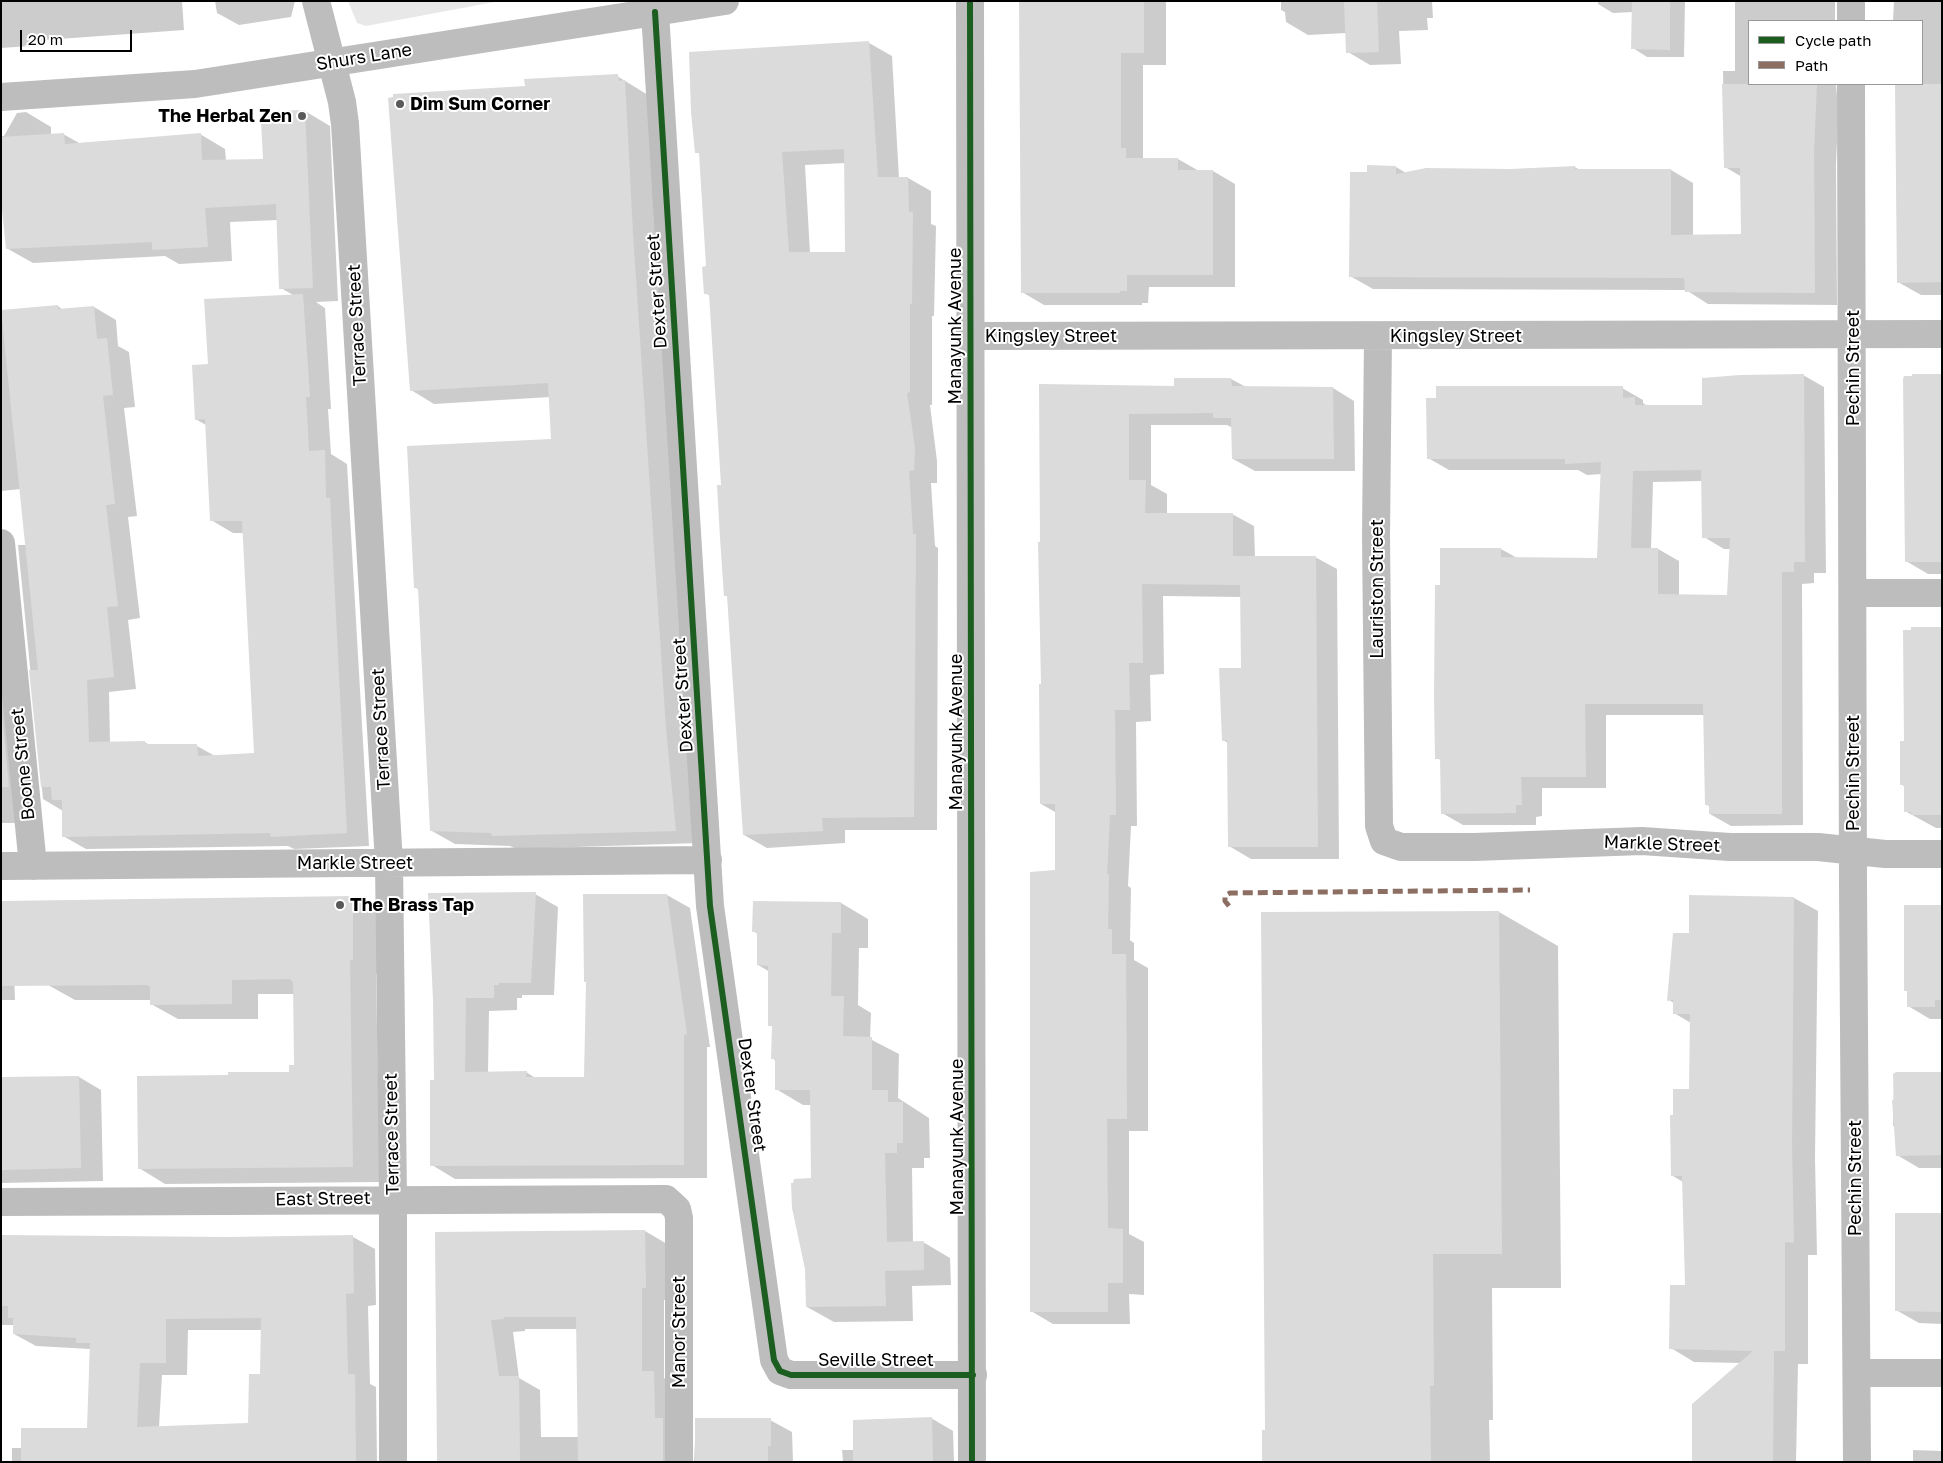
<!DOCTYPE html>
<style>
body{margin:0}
#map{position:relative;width:1943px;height:1463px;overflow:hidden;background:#fff;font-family:"Golos Text",sans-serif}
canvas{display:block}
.frame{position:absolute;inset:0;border:2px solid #000;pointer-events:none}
.legend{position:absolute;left:1748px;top:20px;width:175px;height:65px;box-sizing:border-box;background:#fff;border:1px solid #999;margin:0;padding:6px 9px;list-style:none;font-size:15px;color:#000}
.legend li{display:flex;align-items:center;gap:10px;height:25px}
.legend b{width:25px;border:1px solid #999}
.scale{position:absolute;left:20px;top:30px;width:112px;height:22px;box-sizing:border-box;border:2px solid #000;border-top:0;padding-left:6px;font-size:15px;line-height:18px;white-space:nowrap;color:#000;-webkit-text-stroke:4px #fff;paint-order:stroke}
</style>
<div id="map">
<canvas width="1943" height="1463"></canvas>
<div class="frame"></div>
<ul class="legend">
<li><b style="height:6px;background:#1b5e20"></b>Cycle path</li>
<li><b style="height:6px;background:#8d6e63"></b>Path</li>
</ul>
<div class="scale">20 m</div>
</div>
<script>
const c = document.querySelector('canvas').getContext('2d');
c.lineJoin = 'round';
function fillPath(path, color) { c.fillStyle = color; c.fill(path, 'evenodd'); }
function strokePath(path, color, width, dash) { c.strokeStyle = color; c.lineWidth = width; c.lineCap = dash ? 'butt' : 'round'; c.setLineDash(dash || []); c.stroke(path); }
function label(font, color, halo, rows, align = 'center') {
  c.font = font + ' "Golos Text",sans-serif'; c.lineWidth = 4; c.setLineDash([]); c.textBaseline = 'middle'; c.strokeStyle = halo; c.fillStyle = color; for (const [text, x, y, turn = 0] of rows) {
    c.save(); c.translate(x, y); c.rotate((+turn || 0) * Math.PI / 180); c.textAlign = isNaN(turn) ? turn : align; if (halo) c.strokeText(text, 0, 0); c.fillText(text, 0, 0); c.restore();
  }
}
fillPath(new Path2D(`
 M348 1H500L366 26 357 23Z`), '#e8e8e8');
fillPath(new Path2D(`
 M1 1H182L184 30 45 40V45L1 48Z
 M215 1H295L291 17 239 25 217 13Z
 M1020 1H1166V65H1143V159H1178L1199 171H1213L1235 184V287H1149L1148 303H1142V305H1044L1022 292Z
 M1281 1H1432L1433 18H1427L1428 30 1399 31 1401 64 1370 65 1348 52 1347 33 1308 35 1286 22 1285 12 1281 10Z
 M1598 1H1685L1684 57H1647L1633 48V12L1613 13 1598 4Z
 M1735 1H1835V21H1749V84H1836L1837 96 1839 98 1836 164 1837 305 1708 304 1686 290 1373 289 1350 276 1368 173 1396 167 1406 173 1575 167 1580 170H1671L1693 183V236H1742V177L1725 167 1723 71H1735Z
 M1894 1H1942V295H1921L1898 282 1896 84H1922V21H1893Z
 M869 43 892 56 899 178H908L931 191V224L936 226 934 316H932V405H930L937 461V483H931L935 546 938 548 937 830H845V843L767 848 744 835 711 296 705 293 708 267 700 154 696 152ZM846 163V253H810L805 165Z
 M617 76 648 95 699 843 516 849 510 846 455 844 432 831 419 590 415 587 552 440 550 397 434 404 411 390 390 99 526 87Z
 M305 111 330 126 338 301 316 302 325 308 331 409H328L331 454 347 464 369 846 294 849 288 846 86 849 63 836V811L43 799 18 545H27L21 489 1 491V311L58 306 63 310 94 307 116 320 118 346 129 352 135 407 124 408 137 516 128 517 140 618 128 620 136 689 109 692 110 743 144 742 150 745 197 746 215 756 255 754 244 533H233L211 520 206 425 197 420 209 365 293 295 281 288 278 220 230 222 232 261 179 264 165 256 33 263 8 249 1 187V136H4L17 113 26 112 51 127V135L63 134 81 144 200 134 225 149 226 161 265 160 269 113Z
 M1803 375 1824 387 1826 573H1814V583L1802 584 1803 825 1731 826 1710 814V807L1706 804 1704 715H1606V788H1542V816L1536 817V825H1463L1442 813V761L1437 758 1441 586 1501 549 1517 558 1598 559 1602 474 1587 475 1578 470H1449L1428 458 1622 388 1643 400V403L1649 407H1704ZM1703 481 1704 537 1724 549H1730L1728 597 1679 596V561L1658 549H1651L1653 482Z
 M1942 375V574H1928L1906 561 1913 377Z
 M1231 379 1246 387 1333 388 1354 401 1355 471H1255L1233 459V428L1227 425H1151V485L1167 494V514H1232L1254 526 1255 557H1315L1337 569 1339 859H1251L1229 846 1228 743 1223 740 1242 669 1241 597 1163 596 1164 674 1150 675 1151 721 1136 722 1137 826H1131L1128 886 1131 888 1130 940 1134 943V960L1148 968V1131H1129V1234L1144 1242V1295L1129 1294 1130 1324H1053L1031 1311 1057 871V813L1041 804 1043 685 1040 385 1175 387Z
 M1 555 22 823H1Z
 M1942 628V828H1936L1905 811V787L1901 784 1906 742Z
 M535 894 558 907 554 995H522V998H517V1010L489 1011 488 1073 526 1072 537 1079H585L587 983 585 981 667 895 690 908 710 1047H707V1178L455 1179 432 1165 435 1081 434 1000Z
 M352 897 379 913V975L376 974 380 1182 165 1184 139 1168 229 1077 290 1073 296 1067 295 994H258V1019H178L151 1004V1000H75L48 985Z
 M1690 897 1794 898 1818 911 1815 1158 1817 1255H1808V1364H1798L1796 1462H1693L1741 1363 1694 1362 1671 1348 1686 1286 1683 1182 1673 1176 1674 1116 1690 1091 1691 1023 1674 1013V1003L1669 1000 1690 935Z
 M841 903 868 919V948H859L858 1005 871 1013 870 1039 899 1054 898 1098 929 1118 930 1158H924V1168H912L913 1242H923L950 1258 951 1285 912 1286 913 1321 834 1322 807 1307 806 1268 812 1180 811 1105H803L776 1089V1061L772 1058 773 1027 769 1025 770 972 758 965V934L753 931Z
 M1942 905V1019H1930L1908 1006V992L1905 990Z
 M1 907 12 913 15 1000H1Z
 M1499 912 1558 946 1561 1288H1492L1493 1420H1489L1490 1462H1263Z
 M1894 1073H1942V1168H1919L1897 1155V1128L1893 1126Z
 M79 1077 101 1090 103 1181 1 1183V1078Z
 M1942 1213V1324L1919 1323 1896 1310V1214Z
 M645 1231 667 1244 668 1300H664V1378L676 1385 685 1462H438L436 1233ZM525 1329H577L579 1437H541L540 1390 519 1378 513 1332 525 1331Z
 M1 1236 227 1239 353 1237 375 1249 376 1305 368 1306 370 1384 376 1387 377 1462H12V1448H22L88 1430 90 1349 36 1346 14 1334V1325H1ZM188 1330H262V1376L249 1425 159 1427 162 1375H187Z
 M931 1418 953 1431 954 1462H843L842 1450H854Z
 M696 1420H770L792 1432 793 1462H694Z
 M1913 1450 1942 1451V1462H1913Z`), '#0003');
fillPath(new Path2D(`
 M1019 1H1144V53H1121V148H1126V158H1178V170H1213V275H1127V291H1120V293H1021Z
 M1344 1H1377L1379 52 1346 53Z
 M1632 1H1670V50L1631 49Z
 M869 41 878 177H908L909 212H913L912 304H910V392L907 393 915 448 914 470 909 471 913 534H916L914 817 822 818 823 831 743 835 727 596H724L720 538 717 485H721L709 294H704L702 267 706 266 699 153H695L691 112 689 52ZM844 149 845 252H789L782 152Z
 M618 74 619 81 625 80 633 234 666 729 676 831 492 836 491 833 430 831 418 588H414L407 446 551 439 548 383 410 391 388 98 393 97V94L525 86 524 79Z
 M1722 84H1817L1814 151 1815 293 1685 292 1684 278 1349 277 1350 172H1367V165L1396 166V174L1426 168 1511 169 1575 166V169H1671V235L1741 234 1740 168H1724Z
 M1895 84H1942V282L1897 283Z
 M305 110 313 288 279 289 276 204 205 208 208 247 152 250V242L6 249 1 199V137L64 133 65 144 201 133 202 160 263 159 261 121H268V111Z
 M303 294 310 397H306L309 451 325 450 326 498H330L347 833 271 837 270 833 62 837V800H52L51 787H41L29 670H38L1 310 58 305V309L94 306 97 339 107 338 113 395 103 396 115 504 106 505 118 606 107 607 114 677 87 680 89 742 145 741V744H197L198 756 254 753 242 521H210L205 419 195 420 192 365 208 364 204 299Z
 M1804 374 1805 562H1794V572H1782V814H1709V805H1705L1703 704H1585L1586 777H1521L1522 805H1516V813L1441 814 1440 759H1435L1434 696 1435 585H1440V548H1501V557L1597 558 1601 462 1565 464V459H1427L1426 398H1436V386H1623V398L1635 397V405H1702V378L1740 375ZM1701 470 1702 538H1730L1727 595 1658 594V548H1631L1633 471Z
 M1912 374H1942V562H1905L1903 379 1904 376H1912Z
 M1174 378H1231L1232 386 1333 387 1334 459H1232L1231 418H1213V413L1129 414V480H1146L1145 513H1233V556H1316L1318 847H1228L1227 740 1222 741 1219 668H1241L1240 585 1142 584 1143 663H1129L1130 710H1115L1116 815H1110L1107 874H1109L1108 929H1112V954H1126L1127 1119H1107L1108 1228 1123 1229V1283H1108V1312H1030V872L1055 870V804H1040L1039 684H1041L1038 542H1040L1039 384 1174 386Z
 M1911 627H1942V815H1911V812H1904V785H1900V741H1904L1903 630H1911Z
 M1 704 9 787H1Z
 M536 892 531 983H499V985H494V998H466L465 1072 527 1071 526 1077H584L586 982H584L583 894H667L687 1034 684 1035V1165L430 1166V1080H434L433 1000 428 893Z
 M1689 895 1794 897 1792 1144 1794 1243 1785 1242V1351H1774L1773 1462H1692V1404L1753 1351 1669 1349 1670 1285H1685L1682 1176H1671L1670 1115H1673V1089H1689L1690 1014H1673V1000L1667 1001 1673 933H1689Z
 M353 896V960H350L353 1167 138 1169 137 1076 228 1075V1072H289V1065H294L293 982 290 979 232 980V1004L150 1005V987L147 985 1 986V901Z
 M753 901 841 902V933H832L831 996H844L843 1036 872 1037V1090H888V1102H903V1143H897V1153H885L887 1242 924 1241V1270L885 1271 886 1306 806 1307 805 1269 792 1208 791 1183H793L794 1179 811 1178 810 1090H775V1059H771L772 1026H768V966L757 965V932H752Z
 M1904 905H1942V1000H1935V1007H1907V991H1904Z
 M1499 911 1502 1254H1433L1434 1386H1430L1431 1462H1262V1430H1265L1261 912Z
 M1896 1072H1942V1155L1896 1156 1892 1100H1894L1893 1074Z
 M79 1076 81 1168 1 1170V1077Z
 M1895 1213H1942V1312L1895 1311Z
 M645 1230 646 1288H642V1371H654L655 1418H663V1462L578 1461 576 1317H504V1319L491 1320 499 1376H519L520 1461 437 1462 435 1232Z
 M1 1235 227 1237 353 1235 354 1293 346 1294 348 1374H355L356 1462H21V1428H87L90 1343H76V1338L13 1334V1318H8V1306H1ZM261 1318 260 1374H249L248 1423 137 1427 140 1363H166V1319Z
 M932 1417 933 1462H853V1420Z
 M695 1418H771V1446H768V1462H695Z`), '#dbdbdb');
strokePath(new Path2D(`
 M316 1 342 102 345 124 389 863 393 1199V1462
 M1851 1V21
 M655 12 710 906 774 1360 780 1371 791 1375H973
 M1851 84 1853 885 1857 1462
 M969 336 1942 334
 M1378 336 1376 536 1379 826 1384 841 1401 847H1474L1642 841 1730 847H1818L1885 854H1942
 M1 543 33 866
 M1854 593H1942
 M1 866 708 860
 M1 1202 666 1199 677 1209 679 1218V1462
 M1857 1373H1942`), '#bdbdbd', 28);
strokePath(new Path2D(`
 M970 1 972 1462
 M1 97 195 84 725 1`), '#bdbdbd', 28);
strokePath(new Path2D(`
 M1229 906 1225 901V896L1230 893 1530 890`), '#8d6e63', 5, [10, 5]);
strokePath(new Path2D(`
 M970 1 972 1462
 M655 12 710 906 774 1360 780 1371 791 1375H973`), '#1b5e20', 6);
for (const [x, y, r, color] of [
 [400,104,5,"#595959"],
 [302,116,5,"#595959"],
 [340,905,5,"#595959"]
]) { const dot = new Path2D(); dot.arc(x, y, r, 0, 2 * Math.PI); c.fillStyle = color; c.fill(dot); strokePath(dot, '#fff', 2); }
label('18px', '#000', '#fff', [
 ["Shurs Lane",364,57,-9],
 ["Dexter Street",657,291,-94],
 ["Terrace Street",357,325,-93],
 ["Manayunk Avenue",955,326,-90],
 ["Kingsley Street",1051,336],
 ["Kingsley Street",1456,336],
 ["Pechin Street",1853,368,-90],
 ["Lauriston Street",1377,589,-90],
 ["Dexter Street",683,695,-94],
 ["Terrace Street",381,729,-93],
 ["Manayunk Avenue",956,732,-90],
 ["Boone Street",23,764,-96],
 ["Pechin Street",1853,773,-90],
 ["Markle Street",1662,844,2],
 ["Markle Street",355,863],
 ["Dexter Street",752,1095,82],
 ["Terrace Street",392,1134,-91],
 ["Manayunk Avenue",957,1137,-90],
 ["Pechin Street",1855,1178,-90],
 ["East Street",323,1199,-1],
 ["Manor Street",679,1332,-90],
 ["Seville Street",876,1360]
]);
label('bold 18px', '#000', '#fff', [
 ["Dim Sum Corner",410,104],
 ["The Herbal Zen",292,116,"right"],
 ["The Brass Tap",350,905]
], 'left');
</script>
